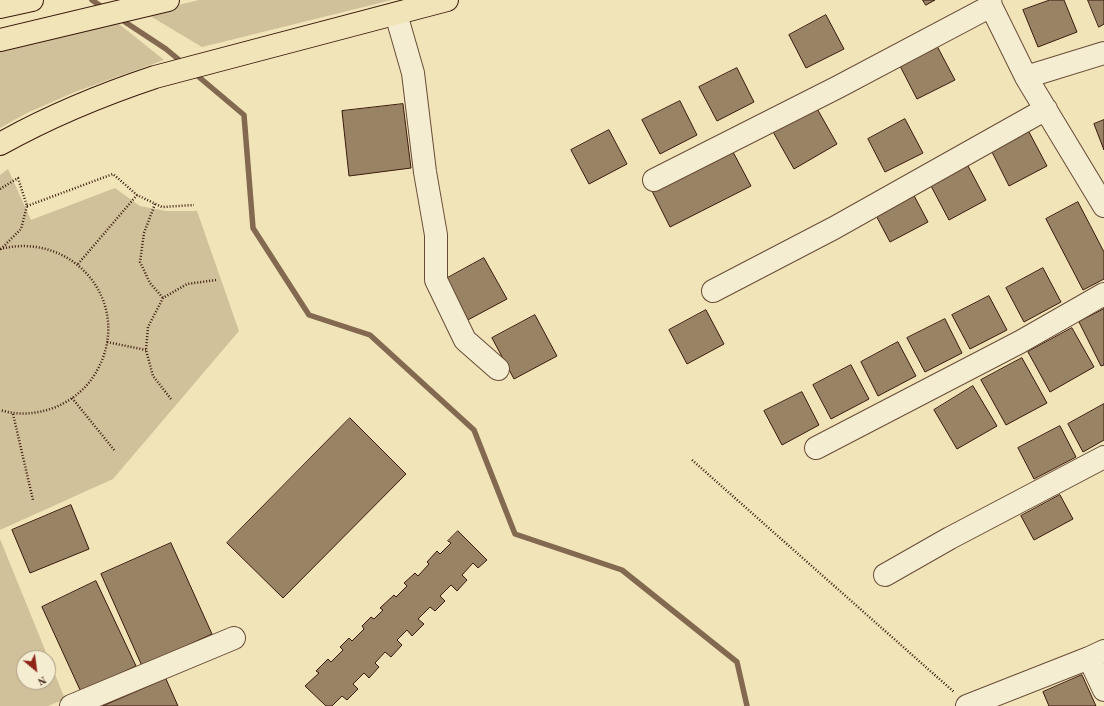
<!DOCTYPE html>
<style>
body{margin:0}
#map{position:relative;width:1104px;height:706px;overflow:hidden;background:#f0e4b8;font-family:"Old Standard TT",serif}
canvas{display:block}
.north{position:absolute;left:16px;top:650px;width:40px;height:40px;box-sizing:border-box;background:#f5edd1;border:1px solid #aa9882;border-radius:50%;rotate:151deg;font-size:11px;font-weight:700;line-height:16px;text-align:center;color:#3a190c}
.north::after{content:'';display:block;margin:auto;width:14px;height:18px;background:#8f2418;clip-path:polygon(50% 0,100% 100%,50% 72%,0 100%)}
</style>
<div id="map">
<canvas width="1104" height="706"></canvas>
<div class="north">N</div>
</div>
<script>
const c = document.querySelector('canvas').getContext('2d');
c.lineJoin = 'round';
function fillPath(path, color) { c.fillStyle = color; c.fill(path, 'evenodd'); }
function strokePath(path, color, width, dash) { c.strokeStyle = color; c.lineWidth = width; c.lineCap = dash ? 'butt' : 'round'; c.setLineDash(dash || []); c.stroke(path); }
fillPath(new Path2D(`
 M199 0H392L202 47 145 13Z
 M114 20 164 60 75 92 27 113 0 128V51Z
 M8 169 31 220 115 188 140 206 166 211H197L239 331 113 479 0 530V175Z
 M0 539 65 699 48 706H0ZM24 658H48V682H24Z`), '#d1c19b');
strokePath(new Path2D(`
 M92 0 105 9
 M119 18 166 49 184 64
 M193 72 244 115 253 228 309 315 370 335 474 430 515 534 622 570 737 662 747 706`), '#826950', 5.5);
const building = new Path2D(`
 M923 0H935L926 5Z
 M1050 0H1064L1077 32 1038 47 1023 10Z
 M1088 0H1104V24L1099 27Z
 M826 15 844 49 806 68 789 35Z
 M937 46 955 80 917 99 900 66Z
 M737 68 754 102 717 121 699 87Z
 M680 101 697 135 660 154 642 120Z
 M403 104 411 168 349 176 342 111Z
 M815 105 837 144 794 169 772 130Z
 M905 119 923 153 885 172 868 139Z
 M1104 120V150L1094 124Z
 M609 130 627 164 589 184 571 150Z
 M1029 132 1047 166 1009 186 992 152Z
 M733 152 751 186 670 227 652 191Z
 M968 166 986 200 949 220 931 186Z
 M910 188 928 222 890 242 872 208Z
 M1078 202 1104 252V279L1083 290 1046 219Z
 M484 258 507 299 464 322 442 281Z
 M1043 268 1061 302 1024 322 1006 288Z
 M989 296 1007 330 970 349 952 315Z
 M1104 309V365L1101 366 1079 322Z
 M706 310 724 344 687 364 669 330Z
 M535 315 557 356 514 379 492 338Z
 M945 319 962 353 925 372 907 338Z
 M1072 328 1094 367 1050 392 1028 352Z
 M898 342 916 376 878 396 861 362Z
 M1022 358 1047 403 1006 425 981 380Z
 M851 365 869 399 831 419 813 385Z
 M973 386 997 426 957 449 934 410Z
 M802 392 819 425 782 445 764 411Z
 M1104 404V440L1083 452 1068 424Z
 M350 418 406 474 283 598 227 543Z
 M1060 426 1076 457 1034 479 1018 448Z
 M1060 495 1073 519 1034 540 1021 516Z
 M71 505 89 549 30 573 12 530Z
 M458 531 487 560 478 568 473 563 462 575 467 580 457 591 451 585 440 596 445 601 435 611 430 607 418 619 424 624 412 636 407 630 397 640 402 645 391 657 385 652 375 663 379 667 369 678 364 673 353 684 358 689 347 700 342 696 332 706H326L305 686 319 673 316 671 328 659 331 662 343 650 340 647 349 638 352 641 364 629 362 626 371 617 374 619 383 610 380 608 394 595 396 597 407 586 404 583 415 573 418 576 429 564 427 562 437 551 440 554 451 543 448 541Z
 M171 543 212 634 142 666 101 574Z
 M96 581 136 666 81 692 42 607Z
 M1082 675 1096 706H1049L1043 692Z
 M166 679 178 706H103Z`);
fillPath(building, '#998365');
strokePath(building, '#3a190c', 1);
const minor = new Path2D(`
 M990 0 991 6 1026 77 1104 206
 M396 14 413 73 425 172 436 235V280L465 340 498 369
 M1026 77 1104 53
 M654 180 838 87 991 6
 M713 291 834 228 1046 109
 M816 448 1020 342 1104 294
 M885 575 950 538 1104 457
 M1089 658 1104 690
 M71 706 234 638
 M967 706 1089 658 1104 651`);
const major = new Path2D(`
 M0 7 32 0
 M0 40 168 0`);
const highway = new Path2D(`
 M0 144C50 116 101 95 155 77L447 0`);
strokePath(minor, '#684c37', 24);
strokePath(major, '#3a190c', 24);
strokePath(highway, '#3a190c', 24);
strokePath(new Path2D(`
 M0 189 18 178 27 206 21 229 1 249
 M155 204 144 233 140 262 150 283 163 298
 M27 206 113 174 137 195 162 207 194 205
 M0 249C76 230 136 307 95 374 86 389 72 400 56 407 37 414 20 416 0 410
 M78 264 137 195
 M107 342 146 350
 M72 398 115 451
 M171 399 153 376 146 350 148 327 163 298 187 284 216 280
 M13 414 33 500
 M692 460 954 692`), '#3a190c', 2.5, [1, 2]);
strokePath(minor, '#f5edd1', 22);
strokePath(major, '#f0e4b8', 22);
strokePath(highway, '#f0e4b8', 22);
</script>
